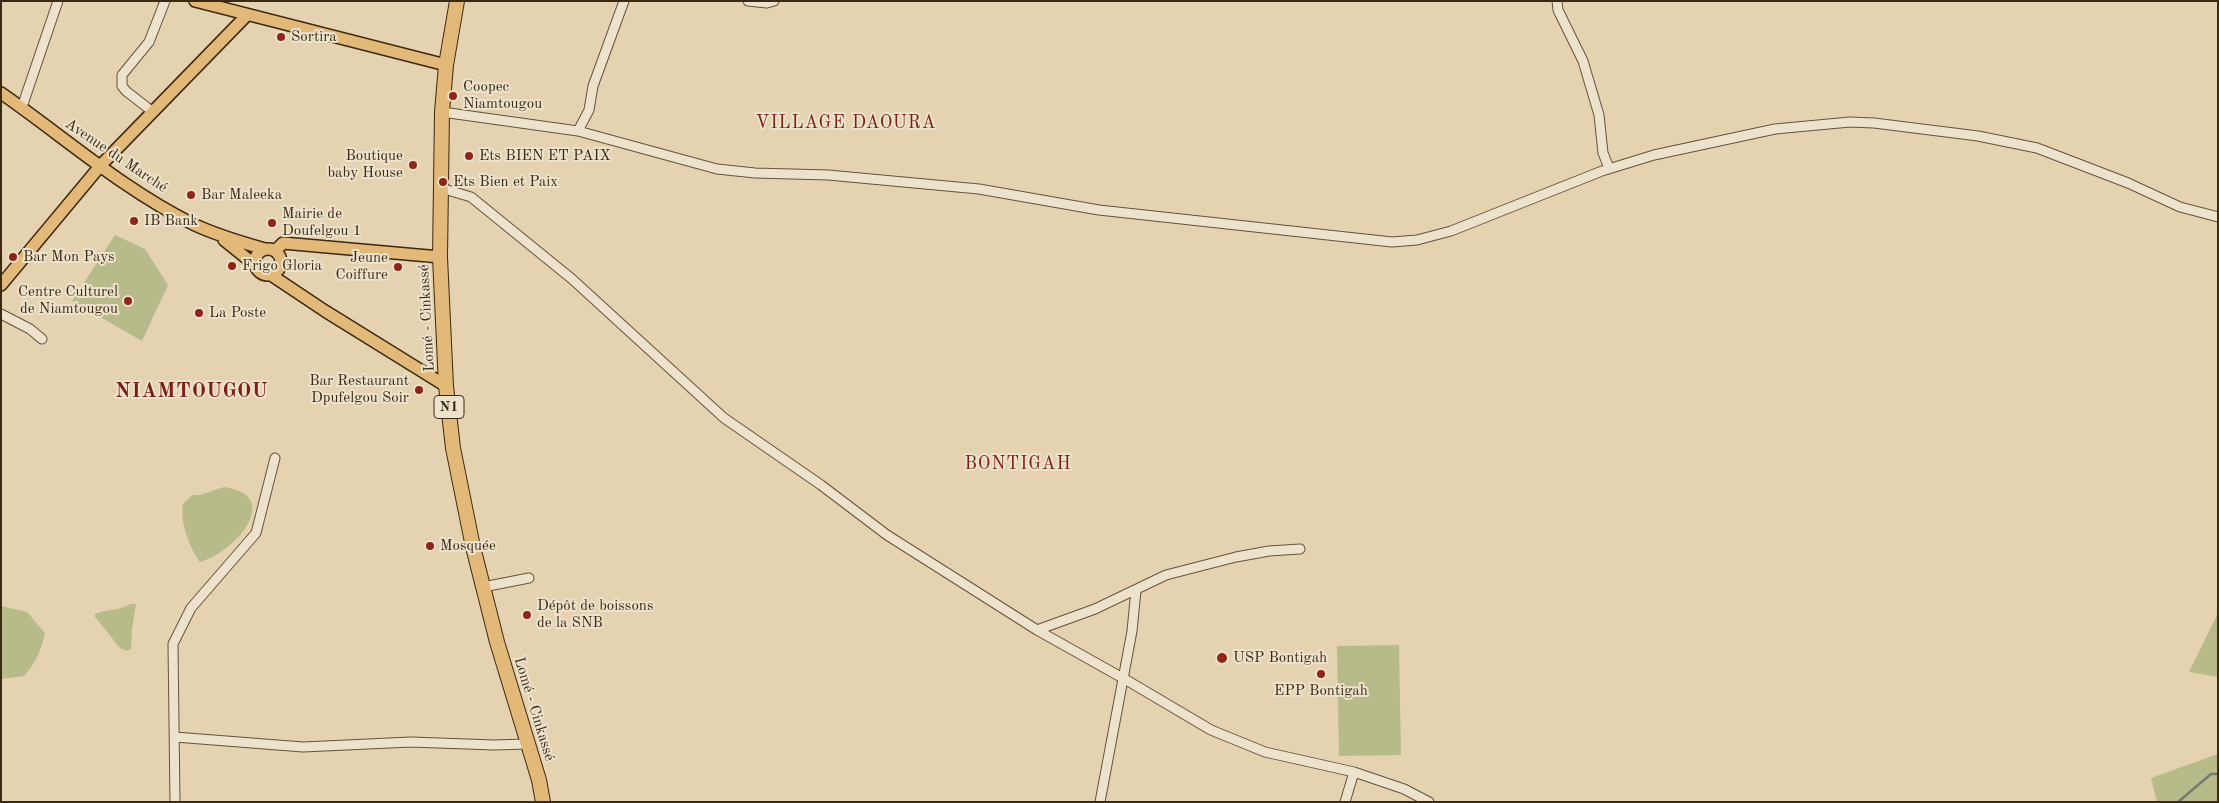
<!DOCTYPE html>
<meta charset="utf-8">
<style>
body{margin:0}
#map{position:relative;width:2219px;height:803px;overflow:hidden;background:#e4d2b1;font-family:"Old Standard TT",serif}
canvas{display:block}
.frame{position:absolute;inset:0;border:2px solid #3c2911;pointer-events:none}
</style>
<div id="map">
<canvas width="2219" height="803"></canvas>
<div class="frame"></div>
</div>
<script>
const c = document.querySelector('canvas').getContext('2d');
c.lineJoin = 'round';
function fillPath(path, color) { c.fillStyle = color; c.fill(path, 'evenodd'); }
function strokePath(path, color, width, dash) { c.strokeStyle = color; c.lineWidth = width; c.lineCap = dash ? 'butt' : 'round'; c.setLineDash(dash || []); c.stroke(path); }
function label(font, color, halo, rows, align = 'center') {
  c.font = font + ' "Old Standard TT",serif'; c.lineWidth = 4; c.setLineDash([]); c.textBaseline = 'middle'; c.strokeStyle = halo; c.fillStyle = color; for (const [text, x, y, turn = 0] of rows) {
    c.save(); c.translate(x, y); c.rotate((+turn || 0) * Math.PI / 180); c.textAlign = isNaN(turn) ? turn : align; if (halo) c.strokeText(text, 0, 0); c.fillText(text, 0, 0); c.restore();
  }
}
fillPath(new Path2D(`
 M115 235 145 249 168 285 142 341 72 301Z
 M224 487C285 496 234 553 200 562 190 549 179 520 183 504L192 495H200Z
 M130 604H136L132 629 131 649 127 651 120 648 95 617V614C107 609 119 611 130 604Z
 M1 606 27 612 45 633C41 650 36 663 24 676L1 679Z
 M2218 613V677L2189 672Z
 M1399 645 1401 755 1339 756 1337 646Z
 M2218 754V802H2157L2151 778Z`), '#b7bb89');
strokePath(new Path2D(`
 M2178 802 2211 774H2218`), '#737d73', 2.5);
const minor = new Path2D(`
 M748 1 767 3 774 1
 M1557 1 1558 10 1583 61 1599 115 1603 153 1609 168
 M22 107 58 1
 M153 112 126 91 122 86V75L149 42 165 1
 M442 112 578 131 717 169 755 173 828 175 979 189 1099 210 1392 242 1417 240 1451 231 1602 171 1654 155 1775 129 1850 122 1874 123 1978 136 2037 148 2128 183 2180 207 2218 217
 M578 131 589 110 593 86 624 1
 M441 188 471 197 572 279 724 418 821 485 887 535 1037 630 1128 681 1211 730 1265 752 1354 772 1404 789 1429 802
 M1 314 30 329 42 339
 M483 587 529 578
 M1037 630 1095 609 1166 575 1236 557 1269 551 1300 549
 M175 737 303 747 411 742 494 745 527 744
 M175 802 173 644 191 608 256 533 275 458
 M1100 802 1132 631 1136 590
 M1345 802 1354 772`);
const major = new Path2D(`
 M195 1 446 65
 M1 93C64 137 124 190 193 224 216 235 240 242 265 249
 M224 240 255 265
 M255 262a13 13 0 1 1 26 0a13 13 0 1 1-26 0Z
 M275 251 283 243 440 257
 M271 275 325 311 446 386
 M1 285 101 165 247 15`);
const highway = new Path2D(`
 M457 1 446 65 442 112 440 257 446 386 453 448 473 547 497 642 539 780 543 802`);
strokePath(minor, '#665339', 11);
strokePath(major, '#3c2911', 14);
strokePath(highway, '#3c2911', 16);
strokePath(minor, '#ede2cc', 9);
strokePath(major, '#e2b978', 11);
strokePath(highway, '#e2b978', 14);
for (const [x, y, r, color] of [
 [281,37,5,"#8f2418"],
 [453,96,5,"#8f2418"],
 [469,156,5,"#8f2418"],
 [413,165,5,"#8f2418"],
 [443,182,5,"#8f2418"],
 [191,195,5,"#8f2418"],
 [134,221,5,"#8f2418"],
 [272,223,5,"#8f2418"],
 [13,257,5,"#8f2418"],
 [232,266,5,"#8f2418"],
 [398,267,5,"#8f2418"],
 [128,301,5,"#8f2418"],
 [199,313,5,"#8f2418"],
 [419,390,5,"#8f2418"],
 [430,546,5,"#8f2418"],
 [527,615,5,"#8f2418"],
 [1222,658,6,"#8f2418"],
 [1321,674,5,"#8f2418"]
]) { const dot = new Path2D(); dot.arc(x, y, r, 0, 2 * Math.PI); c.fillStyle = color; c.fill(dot); strokePath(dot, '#ede2cc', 2); }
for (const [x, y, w] of [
 [449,407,30]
]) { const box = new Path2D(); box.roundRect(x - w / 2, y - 11.5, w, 23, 4); c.fillStyle = '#ede2cc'; c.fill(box); strokePath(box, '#3c2911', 1); }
label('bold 14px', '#3c2911', null, [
 ["N1",449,407]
]);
label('15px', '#3c2911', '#ede2cc', [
 ["Sortira",291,37],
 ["Coopec",463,87],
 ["Niamtougou",463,104],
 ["Boutique",403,156,"right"],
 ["baby House",403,173,"right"],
 ["Ets BIEN ET PAIX",479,156],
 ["Ets Bien et Paix",453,182],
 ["Bar Maleeka",201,195],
 ["Mairie de",282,214],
 ["Doufelgou 1",282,231],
 ["IB Bank",144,221],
 ["Bar Mon Pays",23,257],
 ["Jeune",388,258,"right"],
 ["Coiffure",388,275,"right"],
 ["Frigo Gloria",242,266],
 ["Centre Culturel",118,292,"right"],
 ["de Niamtougou",118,309,"right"],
 ["La Poste",209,313],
 ["Bar Restaurant",409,381,"right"],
 ["Dpufelgou Soir",409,398,"right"],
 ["Mosquée",440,546],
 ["Dépôt de boissons",537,606],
 ["de la SNB",537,623],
 ["USP Bontigah",1233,658],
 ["EPP Bontigah",1321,691,"center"]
], 'left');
label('15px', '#3c2911', '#ede2cc', [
 ["Avenue du Marché",116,156,34],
 ["Lomé - Cinkassé",427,318,-93],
 ["Lomé - Cinkassé",534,709,73]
]);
c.letterSpacing = '1px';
label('18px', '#7a1f14', '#ede2cc', [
 ["VILLAGE DAOURA",846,123],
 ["BONTIGAH",1018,464]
]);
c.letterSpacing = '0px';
c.letterSpacing = '1px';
label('bold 20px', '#7a1f14', '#ede2cc', [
 ["NIAMTOUGOU",192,392]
]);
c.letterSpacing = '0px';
</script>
